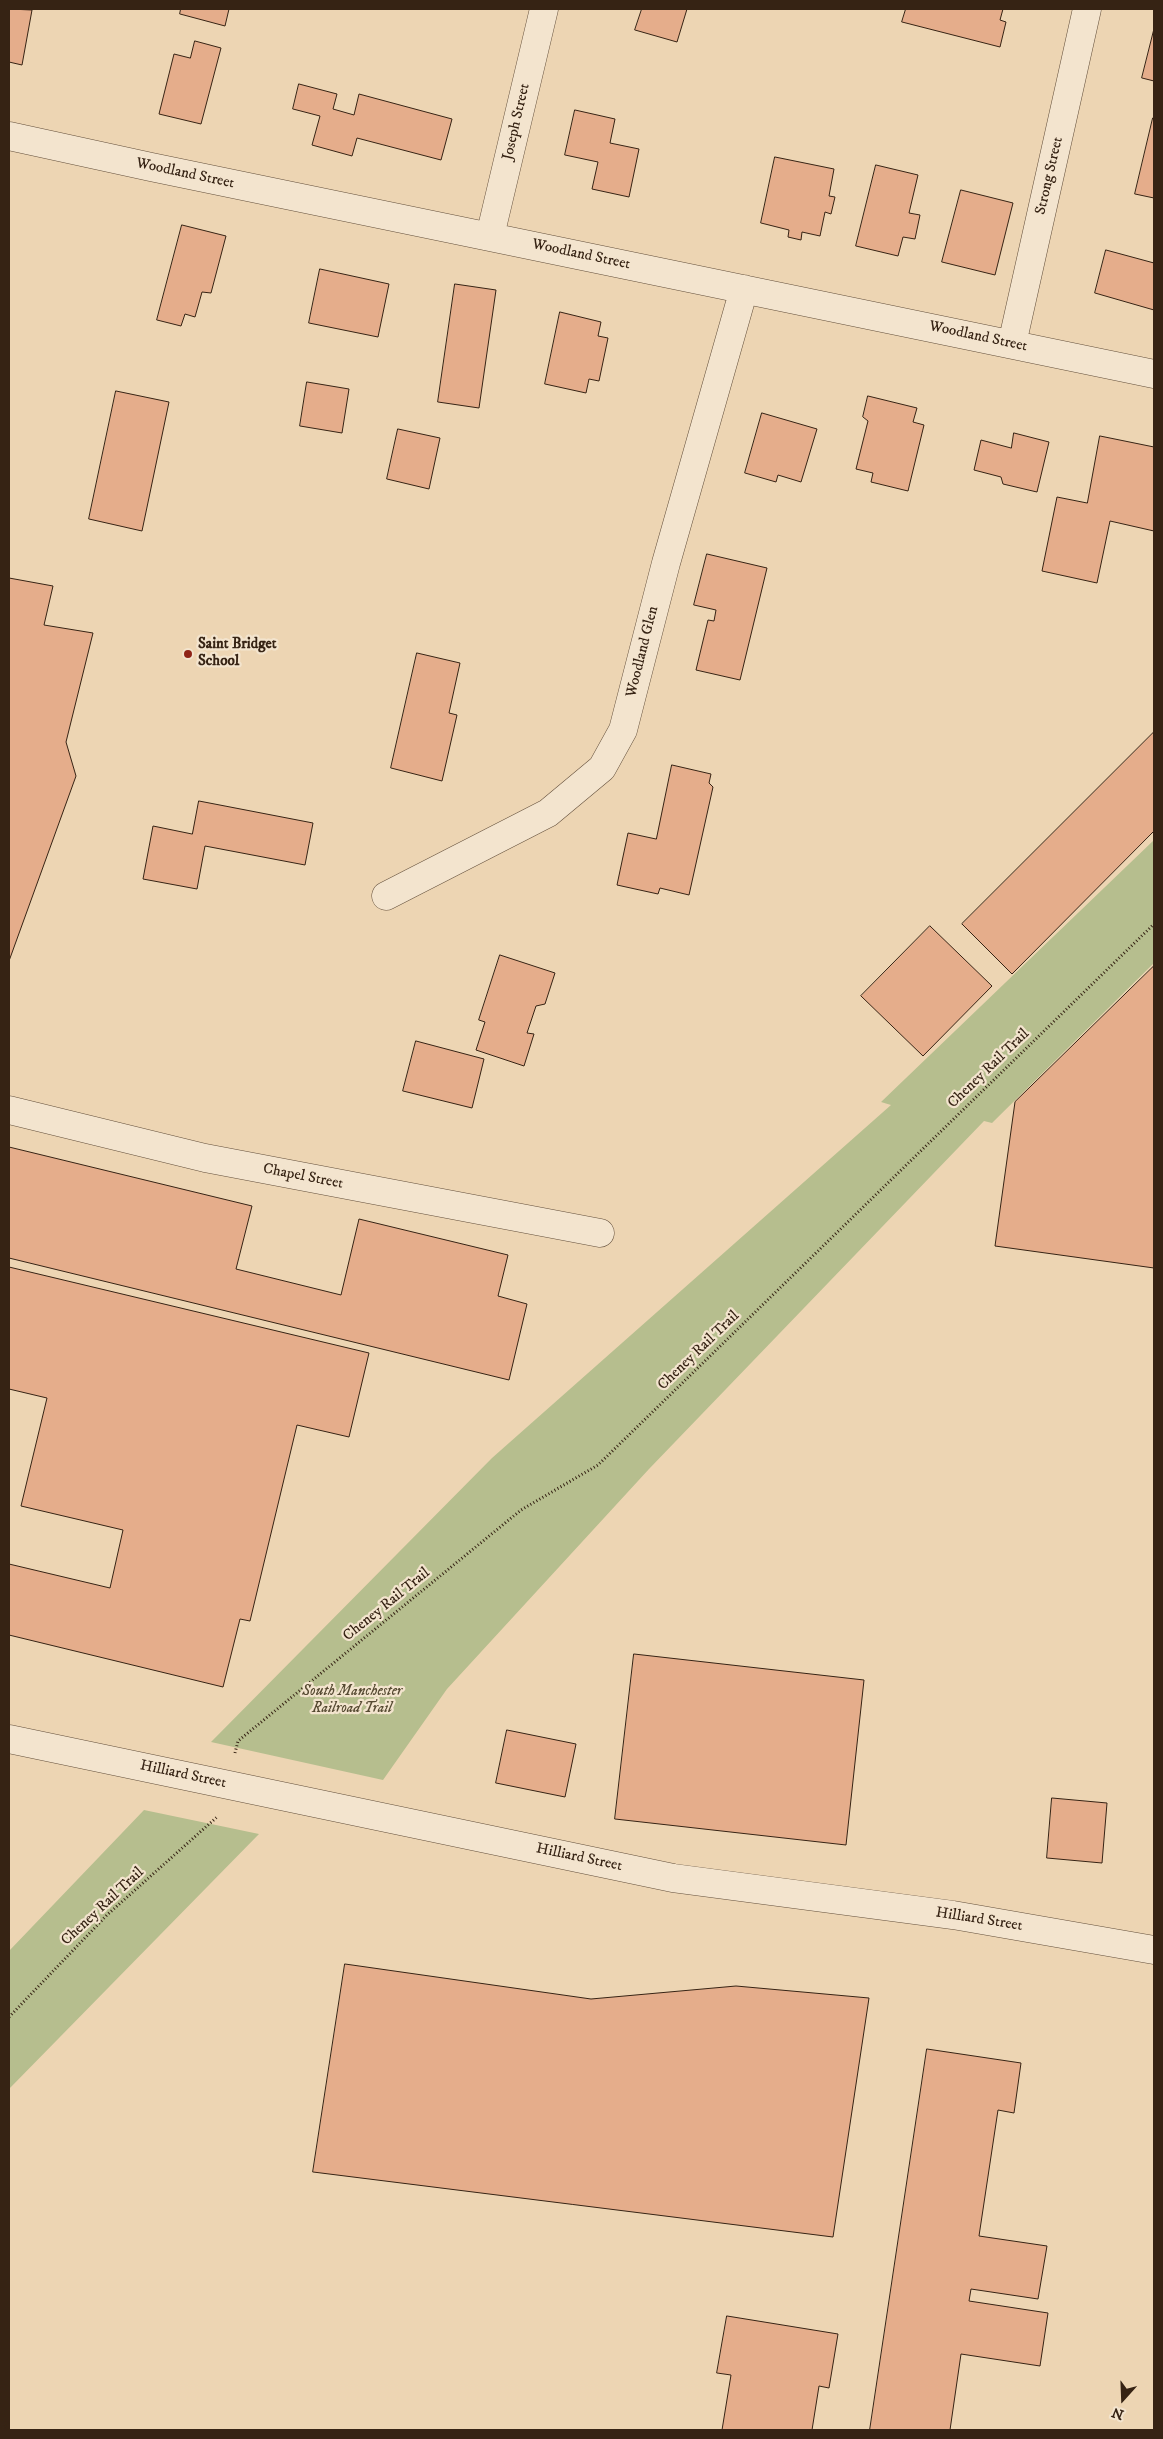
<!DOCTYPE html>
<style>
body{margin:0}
#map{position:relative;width:1163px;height:2439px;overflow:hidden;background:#edd5b3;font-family:"IM FELL DW Pica",serif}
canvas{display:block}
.frame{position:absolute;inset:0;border:10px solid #362314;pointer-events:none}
.north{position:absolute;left:1098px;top:2374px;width:50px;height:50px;-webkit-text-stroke:4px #f3e4ce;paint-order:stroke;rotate:200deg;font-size:14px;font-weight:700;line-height:20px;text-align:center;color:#362314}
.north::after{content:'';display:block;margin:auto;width:18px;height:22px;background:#362314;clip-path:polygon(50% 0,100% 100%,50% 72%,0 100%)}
</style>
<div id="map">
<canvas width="1163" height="2439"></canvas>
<div class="frame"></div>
<div class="north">N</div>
</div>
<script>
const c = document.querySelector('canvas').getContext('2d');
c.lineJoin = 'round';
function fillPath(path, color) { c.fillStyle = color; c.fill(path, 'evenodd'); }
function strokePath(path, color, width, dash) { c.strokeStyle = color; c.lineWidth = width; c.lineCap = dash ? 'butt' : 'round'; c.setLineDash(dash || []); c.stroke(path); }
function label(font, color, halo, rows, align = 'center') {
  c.font = font + ' "IM FELL DW Pica",serif'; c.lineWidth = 4.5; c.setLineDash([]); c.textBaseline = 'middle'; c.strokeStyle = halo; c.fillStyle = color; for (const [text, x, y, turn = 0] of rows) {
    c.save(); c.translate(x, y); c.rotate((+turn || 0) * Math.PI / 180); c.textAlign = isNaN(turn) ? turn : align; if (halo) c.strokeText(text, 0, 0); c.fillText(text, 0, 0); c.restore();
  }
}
fillPath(new Path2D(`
 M1154 840V963L992 1123 984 1121 649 1469 447 1689 383 1780 211 1742 492 1458 891 1105 881 1102Z
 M144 1810 259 1834 9 2089V1951Z`), '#b6be8e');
const building = new Path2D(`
 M9 9 32 10 22 65 9 62Z
 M181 9H229L225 26 180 14Z
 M642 9H687L677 42 635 30Z
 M906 9H1003L1000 20 1006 22 1000 47 902 22Z
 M1154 29V81L1142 78Z
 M195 41 221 48 201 124 159 114 174 54 190 58Z
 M299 84 337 94 333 109 354 115 359 94 452 119 441 160 357 138 352 156 312 145 320 116 293 109Z
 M575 110 615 119 610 143 639 149 629 197 592 189 598 162 565 155Z
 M1153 118H1154V198L1135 194Z
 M775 157 834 169 829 196 835 197 831 214 825 212 820 236 802 232 801 240 788 237 789 230 761 223Z
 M876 165 918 175 909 213 920 215 915 239 903 237 898 256 856 246Z
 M961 190 1013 203 995 275 942 262Z
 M182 225 226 236 211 293 202 292 195 317 185 314 181 326 157 320Z
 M1106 250 1154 263V310L1095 293Z
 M320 269 389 284 378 337 309 323Z
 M455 284 496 290 479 408 438 402Z
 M560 312 601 322 598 336 608 338 599 381 589 379 586 393 545 384Z
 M307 382 349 389 342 433 300 426Z
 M116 391 169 402 142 531 89 519Z
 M868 396 917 408 913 422 924 425 908 491 871 482 873 473 856 469 868 421 863 417Z
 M762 413 817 429 801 482 778 475 776 482 745 473Z
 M398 429 440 438 429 489 387 479Z
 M1014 433 1049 442 1037 492 1003 484 1001 477 974 470 981 440 1011 448Z
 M1100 436 1154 447V531L1110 521 1097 583 1042 571 1057 497 1087 503Z
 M707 554 767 568 740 680 696 670 708 620 714 621 716 610 694 605Z
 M9 578 53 586 44 625 93 633 66 742 76 776 9 961Z
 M417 653 460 663 449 713 457 715 442 781 391 768Z
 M1154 732V831L1012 974 962 924Z
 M672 765 711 774 709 783 713 787 689 895 660 888 658 894 617 885 628 833 656 839Z
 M199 801 313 823 305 865 205 846 197 889 143 879 153 826 192 834Z
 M930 926 992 986 923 1056 861 996Z
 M500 955 555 973 545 1004 536 1006 527 1033 534 1034 524 1066 476 1050 485 1022 479 1020Z
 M1154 966V1268L995 1246 1015 1102Z
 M416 1041 484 1059 472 1108 403 1091Z
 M9 1147 252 1206 236 1269 341 1295 359 1219 508 1255 498 1296 527 1304 509 1380 9 1258Z
 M9 1267 369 1353 349 1437 297 1425 250 1621 240 1619 223 1687 9 1635V1564L110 1588 123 1530 21 1506 47 1398 9 1389Z
 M634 1654 864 1680 846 1845 615 1819Z
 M507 1730 576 1744 565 1797 496 1783Z
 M1052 1798 1107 1803 1102 1863 1047 1858Z
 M345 1964 591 1999 736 1986 869 1998 833 2237 313 2172Z
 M927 2049 1021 2063 1014 2113 998 2110 979 2236 1047 2246 1038 2299 971 2289 969 2301 1048 2313 1040 2366 961 2354 950 2430H870Z
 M727 2316 838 2334 829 2388 819 2386 812 2430H722L731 2375 717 2373Z`);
fillPath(building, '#e5ad8b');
strokePath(building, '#362314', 1);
const minor = new Path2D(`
 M9 136 151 167 1154 374
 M490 236 544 9
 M1012 344 1087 9
 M386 896 548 813 602 768 623 730 666 563 744 289
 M9 1110 205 1158 600 1233
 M9 1739 673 1878 953 1915 1154 1950`);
strokePath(minor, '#64503c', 29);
strokePath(new Path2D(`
 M235 1753 238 1741 521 1510 598 1465 1154 924
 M9 2017 107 1915 217 1817`), '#362314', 3, [1, 2.5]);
strokePath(minor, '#f3e4ce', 28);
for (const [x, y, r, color] of [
 [188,654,5,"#8f2418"]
]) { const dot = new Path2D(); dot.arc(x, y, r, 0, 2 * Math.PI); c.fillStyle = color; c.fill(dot); strokePath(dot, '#f3e4ce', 2); }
label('15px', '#362314', '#f3e4ce', [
 ["Joseph Street",517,122,-77],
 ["Woodland Street",185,174,12],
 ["Strong Street",1050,176,-77],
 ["Woodland Street",581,255,12],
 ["Woodland Street",978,337,12],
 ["Woodland Glen",643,652,-76],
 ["Cheney Rail Trail",989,1069,-44],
 ["Chapel Street",303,1177,11],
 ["Cheney Rail Trail",699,1351,-44],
 ["Cheney Rail Trail",387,1605,-39],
 ["Hilliard Street",183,1775,12],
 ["Hilliard Street",579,1858,12],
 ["Cheney Rail Trail",103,1907,-43],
 ["Hilliard Street",979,1920,9]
]);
label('bold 15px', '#362314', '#f3e4ce', [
 ["Saint Bridget",198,645],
 ["School",198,662]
], 'left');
label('italic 15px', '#564a32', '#f3e4ce', [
 ["South Manchester",352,1692],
 ["Railroad Trail",352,1709]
]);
</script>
